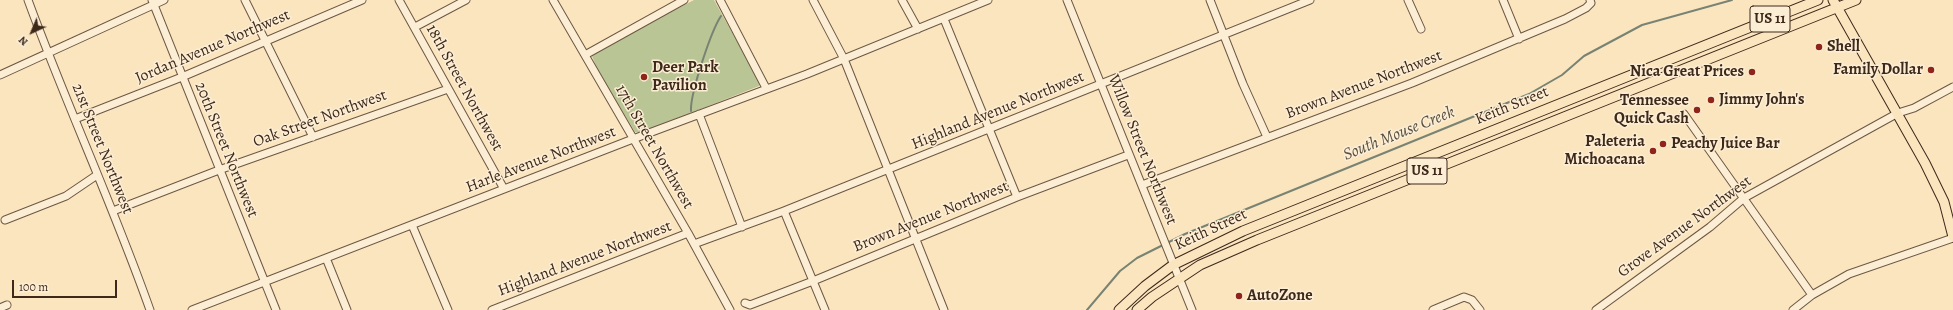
<!DOCTYPE html>
<style>
body{margin:0}
#map{position:relative;width:1953px;height:310px;overflow:hidden;background:#fae5bf;font-family:Alegreya,serif}
canvas{display:block}
.north{position:absolute;left:12px;top:12px;width:40px;height:40px;-webkit-text-stroke:3px #fceed5;paint-order:stroke;rotate:224deg;font-size:11px;font-weight:700;line-height:16px;text-align:center;color:#3e281a}
.north::after{content:'';display:block;margin:auto;width:14px;height:18px;background:#3e281a;clip-path:polygon(50% 0,100% 100%,50% 72%,0 100%)}
.scale{position:absolute;left:12px;top:280px;width:105px;height:18px;box-sizing:border-box;border:2px solid #3e281a;border-top:0;padding-left:5px;font-size:12px;line-height:14px;white-space:nowrap;color:#3e281a;-webkit-text-stroke:3px #fceed5;paint-order:stroke}
</style>
<div id="map">
<canvas width="1953" height="310"></canvas>
<div class="north">N</div>
<div class="scale">100 m</div>
</div>
<script>
const c = document.querySelector('canvas').getContext('2d');
c.lineJoin = 'round';
function fillPath(path, color) { c.fillStyle = color; c.fill(path, 'evenodd'); }
function strokePath(path, color, width, dash) { c.strokeStyle = color; c.lineWidth = width; c.lineCap = dash ? 'butt' : 'round'; c.setLineDash(dash || []); c.stroke(path); }
function label(font, color, halo, rows, align = 'center') {
  c.font = font + ' Alegreya,serif'; c.lineWidth = 3; c.setLineDash([]); c.textBaseline = 'middle'; c.strokeStyle = halo; c.fillStyle = color; for (const [text, x, y, turn = 0] of rows) {
    c.save(); c.translate(x, y); c.rotate((+turn || 0) * Math.PI / 180); c.textAlign = isNaN(turn) ? turn : align; if (halo) c.strokeText(text, 0, 0); c.fillText(text, 0, 0); c.restore();
  }
}
fillPath(new Path2D(`
 M694 0H714L760 83 759 86 640 133 635 132 597 69 592 56 597 50Z`), '#bac595');
strokePath(new Path2D(`
 M691 111C690 94 711 31 721 16
 M1087 310 1120 271 1137 258 1185 234 1529 94 1562 75 1584 56 1642 25 1732 0`), '#788373', 2);
const minor = new Path2D(`
 M28 0C66 104 113 205 150 310
 M152 0 276 310
 M245 0 313 137
 M399 0 504 189
 M553 0 688 233 730 310
 M720 0 766 88
 M813 0 844 59 944 310
 M902 0 918 29
 M1067 0 1192 310
 M1210 0 1243 84 1267 137
 M1408 0 1421 29
 M1503 0 1519 39
 M944 19 1017 197
 M415 27 466 0
 M585 55 684 0
 M0 75 164 0
 M699 114 742 227
 M1684 114 1812 295
 M75 119 182 77 362 0
 M1142 185 1412 83 1565 19 1586 8 1591 3 1590 0
 M113 211 219 170 448 89
 M784 211 825 310
 M5 220 66 196 97 175
 M412 225 448 310
 M694 244 784 211 1310 0
 M326 258 347 310
 M745 303 750 305 813 281 1017 197 1128 155
 M0 308 7 305
 M192 310 633 139 807 74 988 0
 M492 310 688 233
 M1433 310 1464 297 1472 300 1480 310
 M1596 310 1710 227 1744 198 1898 113 1914 108 1953 87
 M1793 310 1812 295 1849 274 1953 238`);
const major = new Path2D(`
 M1833 0 1925 163 1944 202 1953 237
 M1119 310 1145 286 1173 265 1243 231 1818 0
 M1137 310 1152 297 1200 265 1257 240 1856 0`);
strokePath(minor, '#6d5743', 9);
strokePath(major, '#3e281a', 11);
strokePath(minor, '#fceed5', 7);
strokePath(major, '#fae5bf', 9);
for (const [x, y, r, color] of [
 [1819,47,4,"#8f2418"],
 [1931,70,4,"#8f2418"],
 [1752,72,4,"#8f2418"],
 [644,77,4,"#8f2418"],
 [1711,100,4,"#8f2418"],
 [1697,110,4,"#8f2418"],
 [1663,144,4,"#8f2418"],
 [1653,151,4,"#8f2418"],
 [1239,296,4,"#8f2418"]
]) { const dot = new Path2D(); dot.arc(x, y, r, 0, 2 * Math.PI); c.fillStyle = color; c.fill(dot); strokePath(dot, '#fceed5', 1.5); }
for (const [x, y, w] of [
 [1770,19,40],
 [1427,171,40]
]) { const box = new Path2D(); box.roundRect(x - w / 2, y - 13, w, 26, 3); c.fillStyle = '#fceed5'; c.fill(box); strokePath(box, '#3e281a', 1); }
label('bold 15px', '#3e281a', null, [
 ["US 11",1770,19],
 ["US 11",1427,171]
]);
label('16px', '#3e281a', '#fceed5', [
 ["Jordan Avenue Northwest",213,47,-23],
 ["Brown Avenue Northwest",1364,85,-21],
 ["18th Street Northwest",464,88,61],
 ["Keith Street",1512,106,-22],
 ["Highland Avenue Northwest",998,111,-22],
 ["Oak Street Northwest",320,119,-20],
 ["17th Street Northwest",654,147,60],
 ["21st Street Northwest",102,149,68],
 ["20th Street Northwest",226,150,68],
 ["Willow Street Northwest",1142,150,68],
 ["Harle Avenue Northwest",541,160,-21],
 ["Brown Avenue Northwest",931,217,-22],
 ["Grove Avenue Northwest",1685,227,-36],
 ["Keith Street",1211,230,-25],
 ["Highland Avenue Northwest",585,259,-21]
]);
label('bold 16px', '#3e281a', '#fceed5', [
 ["Shell",1827,47],
 ["Deer Park",652,68],
 ["Pavilion",652,86],
 ["Family Dollar",1923,70,"right"],
 ["Nica Great Prices",1744,72,"right"],
 ["Jimmy John's",1719,100],
 ["Tennessee",1689,101,"right"],
 ["Quick Cash",1689,119,"right"],
 ["Paleteria",1645,142,"right"],
 ["Michoacana",1645,160,"right"],
 ["Peachy Juice Bar",1671,144],
 ["AutoZone",1247,296]
], 'left');
label('italic 17px', '#564e3f', '#fceed5', [
 ["South Mouse Creek",1399,134,-22]
]);
</script>
